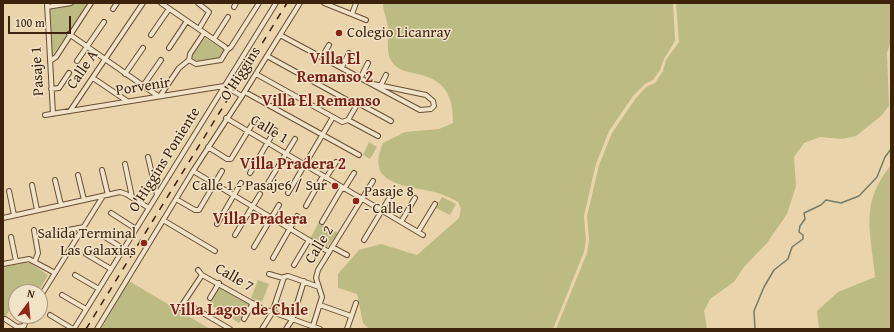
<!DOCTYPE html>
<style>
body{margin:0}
#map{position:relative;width:894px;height:332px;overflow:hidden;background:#ead4ab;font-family:"Gentium Book Plus",serif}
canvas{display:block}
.frame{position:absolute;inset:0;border:4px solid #3d220c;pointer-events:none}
.north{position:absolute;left:8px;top:284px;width:40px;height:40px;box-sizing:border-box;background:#f1e3c8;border:1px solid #a9967d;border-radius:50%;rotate:16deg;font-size:11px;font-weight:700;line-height:16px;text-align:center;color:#3d220c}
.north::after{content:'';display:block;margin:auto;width:14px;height:18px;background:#8f2418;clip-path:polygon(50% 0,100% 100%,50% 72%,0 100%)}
.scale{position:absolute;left:8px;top:16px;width:63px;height:18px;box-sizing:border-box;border:2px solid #3d220c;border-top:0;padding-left:5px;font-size:12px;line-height:14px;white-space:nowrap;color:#3d220c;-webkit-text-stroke:3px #f1e3c8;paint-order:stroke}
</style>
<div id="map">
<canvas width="894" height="332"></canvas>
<div class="frame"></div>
<div class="north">N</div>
<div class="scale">100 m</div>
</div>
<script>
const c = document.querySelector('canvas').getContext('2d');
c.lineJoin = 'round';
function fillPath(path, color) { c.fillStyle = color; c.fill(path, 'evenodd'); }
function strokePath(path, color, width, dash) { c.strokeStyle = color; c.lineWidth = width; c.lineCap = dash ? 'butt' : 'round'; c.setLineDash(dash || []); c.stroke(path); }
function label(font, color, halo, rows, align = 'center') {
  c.font = font + ' "Gentium Book Plus",serif'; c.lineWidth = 3; c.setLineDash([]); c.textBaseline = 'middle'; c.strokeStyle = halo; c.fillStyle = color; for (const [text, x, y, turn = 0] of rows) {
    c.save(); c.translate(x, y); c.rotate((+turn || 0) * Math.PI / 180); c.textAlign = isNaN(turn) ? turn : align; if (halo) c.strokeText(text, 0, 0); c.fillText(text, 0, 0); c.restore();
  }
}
fillPath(new Path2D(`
 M77 3H89L52 56 48 10 50 8Z
 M383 3H673L675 41 664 59 660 70 653 80 645 84 633 96 609 131 596 164 584 216 586 240 584 252 553 329H369L363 323 357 294 338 288V274L359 250 381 244 417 255 459 218 461 209 458 202C453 199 447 196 441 194 426 188 383 188 379 167 377 158 380 151 383 143L405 132 439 129 453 123C453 96 446 81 418 74 408 72 399 71 393 63 385 54 389 38 388 27 387 19 383 11 383 3Z
 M676 3H891V41L887 53 889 106 881 116 856 136 842 139 820 137 804 143 794 157 796 186 787 214 767 243 744 267 734 282 710 299 704 311 707 329H556L587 253 589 240 587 216 599 165 612 133 636 98 646 87 655 83 663 71 666 60 679 42Z
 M205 38 223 49 224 51 221 58 192 61 191 57Z
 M369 142 377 147 370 159 363 155Z
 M891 165V329H819L817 311 838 292 875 277C871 231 859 204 891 165Z
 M442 197 456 204 450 215 436 208Z
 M319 222 338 233 326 248 310 239Z
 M25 263H30L48 275 38 292H16V300L3 321V267Z
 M258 280 269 284 262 302 251 298Z
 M129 281 210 329H101Z
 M219 286 250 305 239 323 209 304Z`), '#bdbb84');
strokePath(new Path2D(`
 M755 329 754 311 764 287 774 270 788 259 792 247 803 239V235L799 232 800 226 805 219 804 213 821 205 826 200 841 203 859 196 877 177 885 157 891 149`), '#747c69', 1.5);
const minor = new Path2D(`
 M47 3 53 114
 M161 3 225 47 227 50
 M198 3 209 12 199 29
 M324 3 366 20
 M47 7 71 3
 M234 7 236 3
 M113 9 117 3
 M352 14 356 3
 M69 34 158 96
 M151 35 169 9
 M280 35 420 110 431 109 434 106 433 101 426 95 373 84
 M214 39 228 17
 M169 48 187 21
 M227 50 231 47 259 3
 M267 56 356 105
 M322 57 329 45
 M189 60 196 64 221 60 227 50
 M189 60 190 54 204 33
 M50 61 56 57 91 3
 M77 61 104 22
 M342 67 349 53
 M125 74 143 48
 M256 74 342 122 348 120 358 103 391 121
 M361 77 368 63
 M93 78 127 101
 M381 85 386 75
 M143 86 161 60
 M51 89 59 88 69 73
 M245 92 359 155
 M160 96 179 68 189 60
 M70 111 143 3
 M45 115 224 86 242 96
 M226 118 423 235
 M348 120 378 136
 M208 147 227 159H231L256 118
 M148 157 157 195
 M125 164 132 197
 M102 170 108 195
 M193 171 329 252
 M250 173 275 130
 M78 175 84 200
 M326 178 336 162
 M55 180 61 205
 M268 183 295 139
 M32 185 37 210
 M344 189 354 173
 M9 191 14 215
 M288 193 333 117
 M176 199 195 210H199L222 171
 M306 206 323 176
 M111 213 136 229
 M3 218 120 192 126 194 149 208
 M163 220 215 251
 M322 222 342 188
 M401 222 415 198
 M217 224 241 183
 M34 230 38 253 35 261
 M418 232 435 204
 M52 233 84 227
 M100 234 124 249
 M235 235 260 194
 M11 237 16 261
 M364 240 393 192
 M254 247 279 205
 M332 247 347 255
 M86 254 111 269
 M273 258 297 216
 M3 264 29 259 55 273
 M294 265 309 240
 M198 270 202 275 261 308 320 329
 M269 274 283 278
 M75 275 99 289
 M62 295 86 309
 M40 297 103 196
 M210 298 219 283
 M184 302 230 329
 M320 305 351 316
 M180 308 202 275
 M50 315 73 329
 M5 319 17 327 24 326
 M244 319 253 303
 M24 326 28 316
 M74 329 276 3
 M97 329 193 171 242 96 300 3
 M262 329 272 313 284 277 288 276 319 287
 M286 329 292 320 304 281
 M312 329 322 297 316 278 318 270 373 181
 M347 329 356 303`);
strokePath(minor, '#684e34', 6);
strokePath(minor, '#f1e3c8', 4);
strokePath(new Path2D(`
 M86 329 287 3`), '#3d220c', 1.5, [7, 7]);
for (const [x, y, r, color] of [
 [339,33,4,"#8f2418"],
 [335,186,4,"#8f2418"],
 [356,201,4,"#8f2418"],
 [144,243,4,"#8f2418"]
]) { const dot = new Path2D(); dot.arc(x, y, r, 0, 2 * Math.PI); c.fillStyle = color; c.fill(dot); strokePath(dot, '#f1e3c8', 1.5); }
label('15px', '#3d220c', '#f1e3c8', [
 ["Colegio Licanray",347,33],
 ["Calle 1 - Pasaje6 / Sur",327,186,"right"],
 ["Pasaje 8",364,192],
 ["- Calle 1",364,209],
 ["Salida Terminal",136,234,"right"],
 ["Las Galaxias",136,251,"right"]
], 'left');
label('15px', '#3d220c', '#f1e3c8', [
 ["Calle A",83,70,-56],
 ["Pasaje 1",38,71,-93],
 ["O'Higgins",241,74,-57],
 ["Porvenir",143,87,-9],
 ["Calle 1",269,130,31],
 ["O'Higgins Poniente",165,160,-58],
 ["Calle 2",320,245,-59],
 ["Calle 7",234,278,30]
]);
label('bold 16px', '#7a1f14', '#f1e3c8', [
 ["Villa El",335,60],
 ["Remanso 2",335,78],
 ["Villa El Remanso",321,102],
 ["Villa Pradera 2",293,165],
 ["Villa Pradera",260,220],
 ["Villa Lagos de Chile",239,311]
]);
</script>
